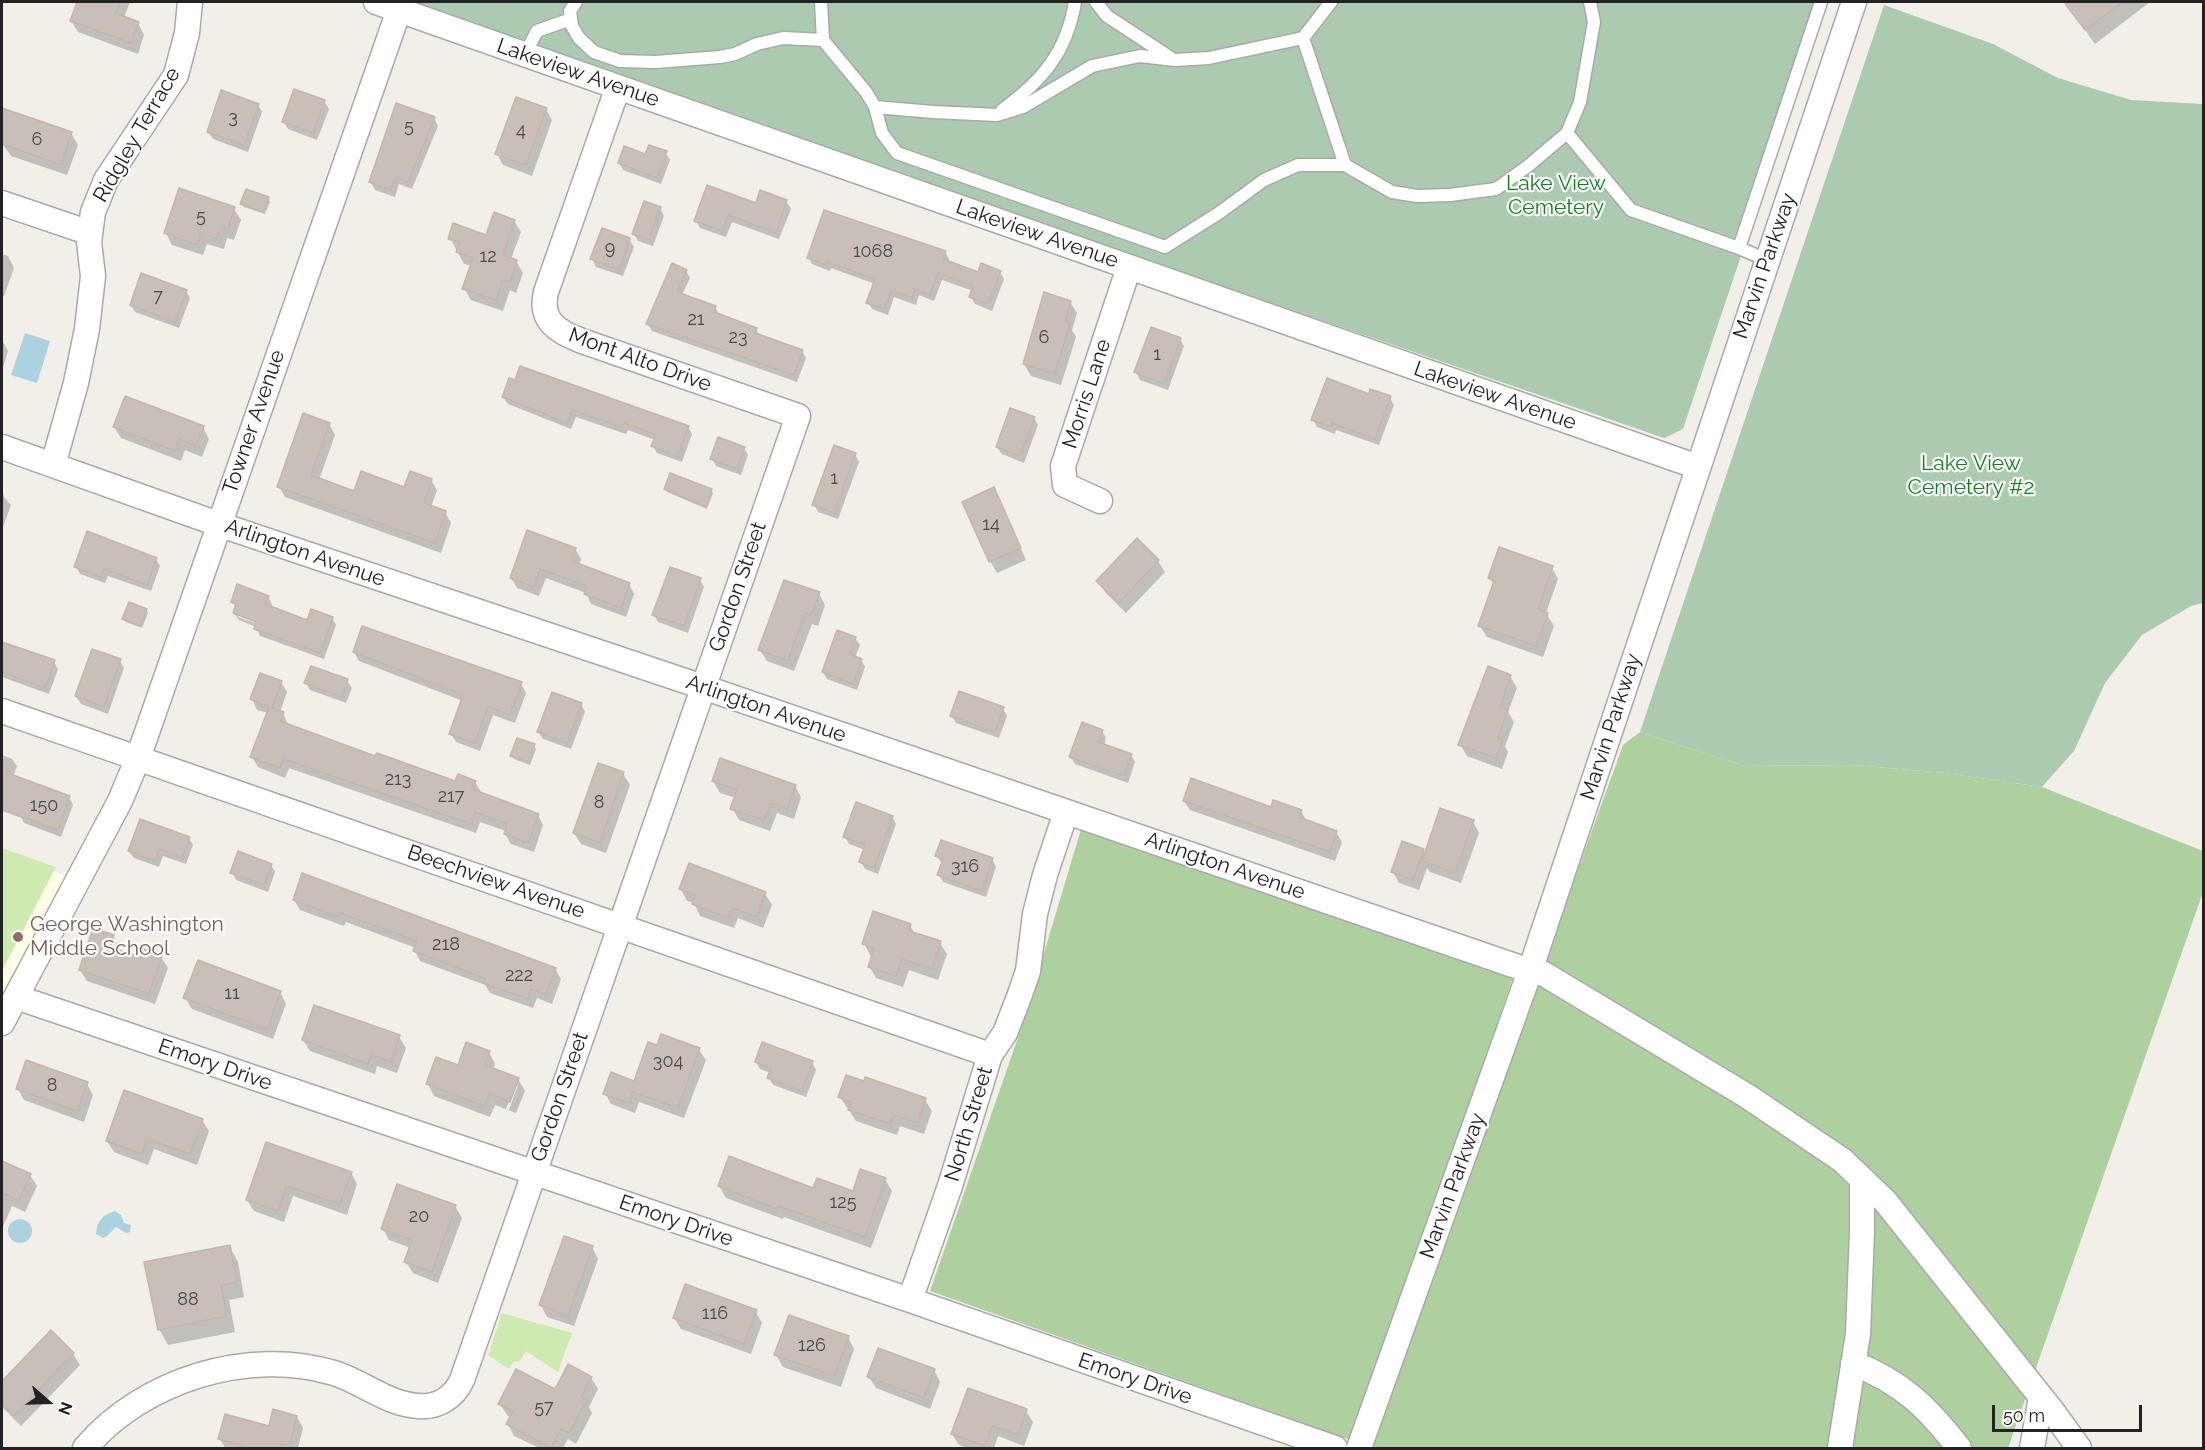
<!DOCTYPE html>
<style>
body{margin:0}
#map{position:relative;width:2205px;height:1450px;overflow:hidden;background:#f2efe9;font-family:Raleway,sans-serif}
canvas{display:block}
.frame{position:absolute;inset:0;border:3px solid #222;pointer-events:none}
.north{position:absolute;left:18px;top:1372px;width:60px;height:60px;-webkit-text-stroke:4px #fff;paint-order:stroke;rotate:110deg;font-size:16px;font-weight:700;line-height:24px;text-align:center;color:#222}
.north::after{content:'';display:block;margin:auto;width:21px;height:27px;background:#222;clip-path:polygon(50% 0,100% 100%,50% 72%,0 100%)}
.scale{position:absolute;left:1992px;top:1405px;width:150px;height:27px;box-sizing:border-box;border:3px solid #222;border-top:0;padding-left:8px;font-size:18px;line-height:21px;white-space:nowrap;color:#222;-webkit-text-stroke:4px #fff;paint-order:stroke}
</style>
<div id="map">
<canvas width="2205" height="1450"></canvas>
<div class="frame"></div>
<div class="north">N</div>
<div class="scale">50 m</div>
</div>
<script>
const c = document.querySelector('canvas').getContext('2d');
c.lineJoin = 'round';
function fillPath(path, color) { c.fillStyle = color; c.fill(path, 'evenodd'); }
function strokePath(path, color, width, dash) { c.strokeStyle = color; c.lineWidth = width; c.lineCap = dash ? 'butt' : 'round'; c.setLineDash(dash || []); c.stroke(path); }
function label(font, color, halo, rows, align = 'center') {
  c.font = font + ' Raleway,sans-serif'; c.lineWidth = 4.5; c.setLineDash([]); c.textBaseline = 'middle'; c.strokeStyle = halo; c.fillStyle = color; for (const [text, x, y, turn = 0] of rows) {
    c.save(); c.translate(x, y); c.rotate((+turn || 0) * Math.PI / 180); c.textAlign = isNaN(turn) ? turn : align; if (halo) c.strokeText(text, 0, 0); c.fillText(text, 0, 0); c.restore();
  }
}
fillPath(new Path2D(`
 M2 853 67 876 2 999Z`), '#ffffe5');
fillPath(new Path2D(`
 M2 848 56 867 2 971Z
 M502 1313 572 1333 558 1372 526 1351 519 1362 514 1361 509 1369 488 1355Z`), '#cdebb0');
fillPath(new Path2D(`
 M1640 732 1745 766 1854 765 1945 773 2042 787 2203 851V892L2008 1448H1368L1623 745Z
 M1082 826 1513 977 1356 1442 930 1291 1023 1023Z`), '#add19e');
fillPath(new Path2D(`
 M396 2H1826L1683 429 1664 438Z
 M1884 5 1993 44 2058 78 2131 100 2203 104V603L2191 606 2142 635 2105 683 2074 751 2042 787 1945 773 1854 765 1745 766 1640 732Z`), '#aacbaf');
fillPath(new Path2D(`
 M25 333 50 341 37 383 11 375Z
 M115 1211 121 1215 124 1223 131 1225 130 1232 126 1233 116 1227C111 1231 109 1236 103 1238L96 1234C97 1221 102 1215 115 1211Z
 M8 1231a12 12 0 1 1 24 0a12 12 0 1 1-24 0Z`), '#aad3df');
fillPath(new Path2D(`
 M78 2H130L124 18 138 23 144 35 138 54 78 32 71 21Z
 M2065 2H2150L2095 44Z
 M324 101 329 109 317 140 288 129 284 122Z
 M258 105 262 112 248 152 213 139 208 132Z
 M546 109 552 120 532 176 503 165 497 154Z
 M2 110 71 133 78 145 67 175 11 156 2 143Z
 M434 118 438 126 412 189 399 184 395 197 375 190 371 182Z
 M666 153 670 160 661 184 623 170 619 163Z
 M268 198 270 202 265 214 244 207 242 204Z
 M786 201 791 209 779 239 732 222 726 237 700 228 696 221 757 205Z
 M660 208 664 216 653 246 638 241 634 234Z
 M234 209 241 220 234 240 227 238 224 249 207 244 203 255 172 245 166 233Z
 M514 221 521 232 511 259 516 261 523 273 516 293 510 290 503 311 471 300 464 288 472 266 464 264 450 238 487 237Z
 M629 239 634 247 623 276 596 267 592 259Z
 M945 252 949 259 948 262 979 274 1000 272 1004 279 992 311 975 304 971 297 973 291 942 280 934 301 919 295 916 305 894 297 888 315 872 309 868 302 875 284 831 268 830 271 812 264 808 257Z
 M2 254 8 256 14 268 4 296 2 295Z
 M686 271 690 278 682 295 715 307 719 314 756 329 760 336 802 351 806 358 797 382 652 331 648 324Z
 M186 291 190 298 179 328 135 312 131 305Z
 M1070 302 1077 313 1072 330 1076 337 1061 385 1031 376 1024 364Z
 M1180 339 1184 346 1168 390 1140 380 1136 372Z
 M2 340 8 351 2 371V339Z
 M1370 395 1390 398 1394 405 1379 445 1336 430 1335 434 1317 427 1313 420Z
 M503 397 688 427 692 434 682 462 657 453 653 446 655 440 628 430 626 434 576 417 571 429 508 404Z
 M1034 418 1038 425 1024 463 1002 454 997 447Z
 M329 424 335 435 319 480 355 493 405 489 431 480 437 490 431 507 445 512 451 523 441 553 285 497 279 486Z
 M114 427H203L209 439 202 457 185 450 181 461 121 438Z
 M744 448 748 455 741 475 716 466 712 459Z
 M855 454 859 462 838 519 818 512 814 504Z
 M665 489 711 490 713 493 707 509 667 492Z
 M994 489 1026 560 997 573 990 561Z
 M2 490 4 497 11 505 2 530Z
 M1137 541 1158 561 1165 572 1126 613 1105 592 1098 581Z
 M575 549 581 559 579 566 629 584 634 594 626 617 591 604 586 593 546 578 539 596 517 588 511 578Z
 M156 559 160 566 151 591 108 576 105 583 80 574 76 567Z
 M1552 568 1558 579 1546 613 1554 626 1543 657 1487 637 1480 626 1494 586 1490 578Z
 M700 580 704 587 688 633 658 622 654 615Z
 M819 594 825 605 818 626 812 624 794 671 767 661 760 650Z
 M268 597 272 604 270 608 308 621 332 618 336 625 324 659 260 636 256 627 239 620 234 613 236 608 232 601ZM238 613 264 623 263 626 238 617Z
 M146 610 148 613 142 628 126 622 124 619Z
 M855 638 860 645 855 658 861 660 865 667 857 690 827 679 823 672Z
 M2 643 54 662 58 669 49 694 2 677Z
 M354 652 521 684 526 693 515 723 493 715 480 751 456 742 451 734 463 701 359 661Z
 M120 661 124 668 108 714 81 704 76 696Z
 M1510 676 1517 688 1508 712 1514 722 1505 746 1508 752 1502 769 1467 756 1460 744Z
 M347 681 352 688 346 703 310 690 306 683Z
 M281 682 287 692 280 712 283 713 288 725 376 758 456 783 475 782 481 792 538 815 543 825 534 852 511 844 505 834 506 831 480 822 476 833 289 768 285 778 258 767 252 757 268 713 257 710 252 699Z
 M581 704 585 712 571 749 543 739 539 732Z
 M1003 709 1007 716 999 738 956 723 952 716Z
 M1102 731 1106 738 1104 745 1131 755 1135 762 1128 783 1075 764 1071 757Z
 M534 745 536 749 530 765 514 759 512 756Z
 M2 755 12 759 17 766 13 777 69 797 73 805 61 837 24 823 20 815 2 808Z
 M599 765 623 774 630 785 606 853 581 844 574 833Z
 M713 781 795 786 801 797 794 819 777 813 770 831 739 820 732 808 736 798 720 793Z
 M1184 801 1301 811 1306 820 1336 832 1342 842 1335 861 1190 810Z
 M892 817 896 824 878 874 865 869 861 862 865 850 849 844 845 837Z
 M1473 822 1479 833 1461 883 1430 872 1427 868 1419 890 1399 883 1393 872 1423 850 1426 854Z
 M189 838 193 845 186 864 163 856 159 867 134 858 129 851Z
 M937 856 992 859 996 867 986 897 943 882 939 875 942 864Z
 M271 865 275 872 268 892 236 880 232 872Z
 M681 889 765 894 772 905 763 928 738 918 734 928 700 916 694 903 687 901Z
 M294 900 555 969 561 979 552 1004 537 998 533 1008 490 993 485 985 420 961 415 951 416 948 346 922 344 926 300 910Z
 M910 926 915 934 940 943 947 954 938 980 909 970 903 987 876 978 869 966 873 956 870 955 864 943Z
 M113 936 120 947 118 952 141 959 161 957 168 968 155 1004 87 981 80 970Z
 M280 992 286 1004 273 1039 192 1009 185 998Z
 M399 1037 406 1048 397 1073 377 1066 375 1074 310 1051 303 1040Z
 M658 1047 699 1050 706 1060 684 1118 639 1102 635 1113 611 1104 605 1093 635 1083Z
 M489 1052 495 1064 493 1070 518 1079 525 1091 516 1113 495 1105 490 1117 434 1096 428 1084ZM515 1085H518L509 1110 506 1109Z
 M756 1062H812L816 1070 806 1097 773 1085 769 1078 771 1073 760 1069Z
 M87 1084 93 1095 84 1122 24 1100 18 1089Z
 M840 1097 925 1100 932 1111 924 1134 900 1126 897 1135 856 1121Z
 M202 1120 209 1131 197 1165 154 1149 148 1165 114 1152 107 1141Z
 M267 1144 351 1173 357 1184 347 1215 293 1196 284 1222 254 1211 247 1200Z
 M2 1162 30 1175 37 1186 25 1212 12 1206 2 1229Z
 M885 1179 892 1191 871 1248 784 1217 783 1219 726 1198 719 1186 853 1192Z
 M455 1206 462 1218 438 1283 413 1273 406 1262 411 1248 389 1240 383 1229Z
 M229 1246 238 1262 244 1297 229 1300 235 1332 168 1345 159 1329Z
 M592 1247 598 1259 574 1326 547 1317 541 1305Z
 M755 1311 762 1323 751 1354 681 1329 674 1318Z
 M51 1332 73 1354 80 1365 21 1426 2 1407V1383Z
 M848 1337 854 1349 841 1387 783 1367 776 1355Z
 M934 1370 940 1382 930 1409 876 1388 869 1377Z
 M591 1378 598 1389 589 1407 592 1413 576 1444 568 1439 563 1448H539L514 1436 508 1424 511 1418 507 1415 500 1404 555 1391Z
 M1026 1411 1033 1422 1024 1446 998 1436 994 1448H968L959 1445 952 1434Z
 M297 1417 303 1428 298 1448H225L220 1439 270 1427Z`), '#0003');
const building = new Path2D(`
 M77 2H120L116 13 139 22 131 43 70 21Z
 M2064 2H2123L2085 30Z
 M294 89 325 100 313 133 282 122Z
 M221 90 259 104 244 145 207 132Z
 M516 97 547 108 526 165 495 154Z
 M396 103 435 117 408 182 395 178 391 190 369 182Z
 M2 108 72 132 61 165 2 144Z
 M649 145 667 151 657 178 618 163 624 146 645 154Z
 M707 185 756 203 760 190 787 200 776 233 728 215 722 231 694 221Z
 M179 188 235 207 228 229 221 227 217 239 201 233 197 245 164 233Z
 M246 189 269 197 263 212 240 204Z
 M644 201 661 207 649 240 632 234Z
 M824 210 946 251 943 259 978 272 981 263 1001 271 988 304 969 297 973 286 938 273 930 295 915 289 912 298 891 291 884 309 866 303 875 279 827 262 826 265 807 258Z
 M494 212 515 220 503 255 517 260 510 282 503 280 496 300 462 289 473 258 456 252 460 242 448 239 453 223 486 235Z
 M602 228 630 238 619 270 590 259Z
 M672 263 687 270 677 292 716 306 714 312 757 328 755 333 803 350 794 375 646 324Z
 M141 273 187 290 175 322 130 305Z
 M1044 292 1071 301 1065 322 1070 324 1055 374 1023 364Z
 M1151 327 1181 338 1164 384 1134 372Z
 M520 366 689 426 678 456 651 446 656 435 624 423 622 427 572 410 567 423 502 397 509 378 515 380Z
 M1327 378 1369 394 1370 389 1391 396 1375 439 1332 423 1331 427 1311 420Z
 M125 396 204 426 196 446 179 439 175 451 113 427Z
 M1010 408 1035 417 1020 456 996 447Z
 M303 413 330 423 311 475 354 491 361 471 404 487 410 471 432 479 424 503 446 511 435 543 277 487Z
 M718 437 745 447 737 469 710 459Z
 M834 445 856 453 834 513 812 505Z
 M670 473 712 489 706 507 664 489Z
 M994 487 1021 548 989 562 962 502Z
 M527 530 576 548 572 561 630 583 621 608 584 594 587 586 540 569 534 587 510 578Z
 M87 531 157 558 147 585 104 569 101 577 74 567Z
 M1137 538 1159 560 1119 603 1096 581Z
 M1499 547 1553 566 1538 609 1548 613 1536 646 1478 626 1494 581 1488 578Z
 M670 567 701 578 684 626 652 615Z
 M784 580 820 592 811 616 805 613 788 661 758 650Z
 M237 584 269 596 265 604 307 620 311 609 333 617 320 653 254 629 256 622 233 613 236 604 231 602Z
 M129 602 147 609 140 626 122 619Z
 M362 626 522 682 510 715 488 707 475 743 449 734 463 695 353 652Z
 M837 630 856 637 850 654 862 659 853 684 822 672Z
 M2 642 55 660 45 688 2 672Z
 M92 649 121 659 104 707 75 696Z
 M311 666 348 679 342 697 304 683Z
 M1488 666 1511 675 1500 707 1508 710 1498 738 1503 740 1496 758 1458 745Z
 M260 673 282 681 272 708 284 712 280 721 375 756 377 753 455 781 458 774 476 781 472 789 539 814 528 843 504 834 507 824 475 812 471 824 283 759 280 768 250 757 269 707 250 699Z
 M959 691 1004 707 995 732 950 716Z
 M552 692 582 703 567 743 537 732Z
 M1082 722 1103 730 1098 742 1132 754 1124 776 1069 757Z
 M517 738 535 744 528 762 510 756Z
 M720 758 796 785 787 809 771 803 764 820 730 809 737 790 712 781Z
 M598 763 624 772 600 843 573 833Z
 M2 771 70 796 58 830 2 810Z
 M1191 778 1271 807 1273 800 1302 810 1299 817 1337 831 1330 852 1183 801Z
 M856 802 893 816 874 868 859 862 865 845 843 837Z
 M1440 808 1474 820 1455 873 1422 861Z
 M140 819 190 837 182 858 159 849 155 861 128 851Z
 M941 840 993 858 982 891 937 875 943 859 935 856Z
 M1402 841 1424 849 1413 880 1391 872Z
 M238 851 272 864 264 885 230 873Z
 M689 863 766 892 757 917 732 908 728 918 692 904 695 895 679 889Z
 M302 873 556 968 546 995 531 989 528 999 483 983 485 978 413 951 417 941 340 913 339 917 293 900Z
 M873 911 911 924 909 931 941 941 932 969 902 959 896 976 868 967 874 948 862 944Z
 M93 928 114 935 110 947 140 957 143 949 162 956 149 994 79 970Z
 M198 960 281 991 267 1029 183 998Z
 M314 1005 400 1035 391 1062 371 1055 368 1064 302 1040Z
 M661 1034 700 1048 678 1108 633 1092 629 1103 603 1094 611 1072 634 1081 648 1042 657 1045Z
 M466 1042 490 1051 485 1065 519 1078 510 1102 489 1094 484 1106 426 1084 436 1057 458 1065Z
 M762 1042 813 1061 802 1091 767 1078 771 1068 755 1062Z
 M26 1060 88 1082 77 1111 16 1089Z
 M846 1075 864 1081 865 1077 926 1098 918 1123 894 1115 890 1124 848 1110 851 1102 838 1097Z
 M124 1090 203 1119 190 1154 147 1139 142 1154 106 1141Z
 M266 1142 352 1172 340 1204 287 1186 278 1211 246 1200Z
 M729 1156 813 1188 817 1178 853 1191 860 1169 886 1178 865 1237 778 1206 777 1209 718 1186Z
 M2 1161 31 1174 19 1201 2 1193Z
 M397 1184 456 1205 432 1272 404 1262 412 1240 381 1229Z
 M564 1236 593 1246 568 1316 539 1305Z
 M230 1245 237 1282 221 1285 227 1316 158 1330 144 1262Z
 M685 1284 757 1310 744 1344 673 1318Z
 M789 1315 849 1336 834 1376 774 1355Z
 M51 1330 74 1353 14 1416 2 1403V1381Z
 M878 1348 935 1369 924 1398 867 1377Z
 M568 1364 592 1377 581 1397 587 1400 569 1433 561 1429 551 1448 506 1424 513 1411 498 1404 516 1369 555 1389Z
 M968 1388 1027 1409 1018 1435 992 1426 985 1446 951 1434Z
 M273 1409 297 1416 290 1446 281 1444 280 1449H254L218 1439 225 1414 269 1426Z`);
fillPath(building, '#c7bfb8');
strokePath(building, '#c4b6ab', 1.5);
const service = new Path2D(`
 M576 2 570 11 572 26 579 38 594 52 620 61 655 62 720 57 735 54 757 44 783 38 823 40
 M821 2 823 40 866 92 875 107 882 133 897 153 1165 247 1219 213 1264 180 1298 165H1345L1392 192 1417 196 1450 195 1496 189 1528 166 1567 133 1580 102 1594 22 1590 2
 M1096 2 1107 16 1171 58
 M1303 38 1345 165
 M525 54 537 31 571 19
 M875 107 933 112 997 115 1023 107 1092 66 1140 56 1175 60 1209 58 1303 38 1331 2
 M1002 110C1042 81 1067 52 1075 2
 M1567 133 1631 210 1739 248 1767 260
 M1739 248 1821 2`);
const minor = new Path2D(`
 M376 2 1698 467
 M2 203 90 233
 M2 447 218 524 703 687 1530 971 1544 974 1747 1096 1842 1160 1885 1201 2053 1412 2079 1448
 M53 465 76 383 87 329 93 276 89 242 93 212 106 180 176 75 187 33 190 2
 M1100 501 1065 485 1063 466 1129 267
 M2 711 990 1055
 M16 997 910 1300 1335 1448
 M2 1023 120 801 138 758 399 10
 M910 1300 950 1186 990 1055 1005 1033 1019 997 1028 971 1035 914 1045 875 1066 812
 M1853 1363C1903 1383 1927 1407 1959 1448
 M85 1448C143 1380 248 1347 334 1373 363 1382 387 1404 418 1406 438 1408 454 1397 462 1380L798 416 582 341C558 332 539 321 546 292L618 87
 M1359 1448 1530 971 1854 2
 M1840 1448 1858 1334 1862 1231V1179
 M2032 1448 2041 1397`);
strokePath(service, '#a9a9a9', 15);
strokePath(minor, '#a9a9a9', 27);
strokePath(service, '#fff', 12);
strokePath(minor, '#fff', 24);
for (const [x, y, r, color] of [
 [18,937,6,"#8d6e63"]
]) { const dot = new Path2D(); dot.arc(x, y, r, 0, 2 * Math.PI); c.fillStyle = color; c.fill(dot); strokePath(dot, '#fff', 2); }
label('18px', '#4b4948', null, [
 ["3",233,118],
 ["5",409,127],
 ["4",521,131],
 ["6",37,140],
 ["5",201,217],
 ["9",610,249],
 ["1068",873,252],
 ["12",488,257],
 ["7",158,297],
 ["21",696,320],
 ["23",738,338],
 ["6",1044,338],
 ["1",1157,355],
 ["1",834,479],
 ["14",991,525],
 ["213",398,780],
 ["217",451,797],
 ["8",599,803],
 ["150",44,806],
 ["316",965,867],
 ["218",446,945],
 ["222",519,976],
 ["11",232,994],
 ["304",668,1062],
 ["8",52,1086],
 ["125",843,1203],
 ["20",419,1217],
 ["88",188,1300],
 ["116",715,1314],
 ["126",812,1346],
 ["57",544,1408]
]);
label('21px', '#222', '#fff', [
 ["Lakeview Avenue",578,73,19],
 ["Ridgley Terrace",137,135,-60],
 ["Lakeview Avenue",1037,234,19],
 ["Marvin Parkway",1765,266,-71],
 ["Mont Alto Drive",640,360,20],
 ["Morris Lane",1087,394,-72],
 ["Lakeview Avenue",1495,396,19],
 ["Towner Avenue",254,422,-71],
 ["Arlington Avenue",305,553,19],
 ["Gordon Street",738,587,-71],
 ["Arlington Avenue",766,709,19],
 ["Marvin Parkway",1611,727,-72],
 ["Arlington Avenue",1225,866,19],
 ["Beechview Avenue",496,882,19],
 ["Emory Drive",215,1065,19],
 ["Gordon Street",560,1097,-71],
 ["North Street",969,1124,-73],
 ["Marvin Parkway",1453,1186,-70],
 ["Emory Drive",676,1221,19],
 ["Emory Drive",1135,1379,19]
]);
label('21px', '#0c8416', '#fff', [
 ["Lake View",1556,184],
 ["Cemetery",1556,208],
 ["Lake View",1971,464],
 ["Cemetery #2",1971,488]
]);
label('21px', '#785e54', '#fff', [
 ["George Washington",30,925],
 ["Middle School",30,949]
], 'left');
</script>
